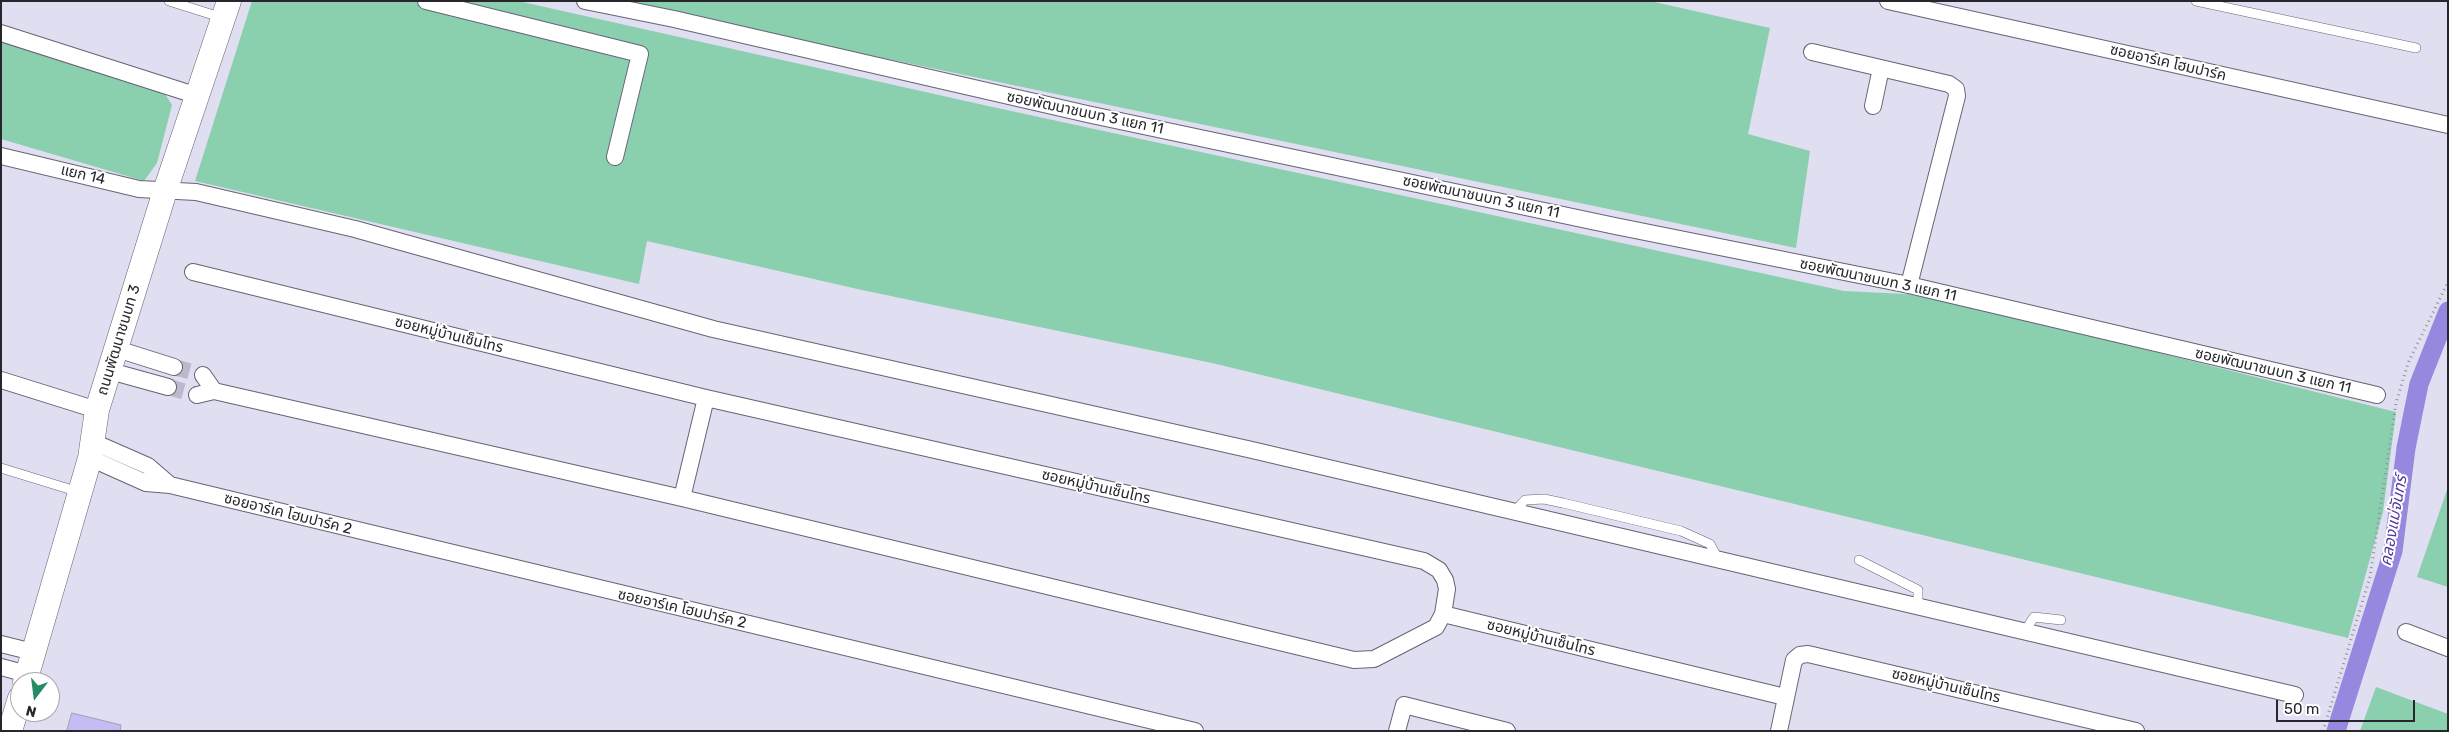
<!DOCTYPE html>
<meta charset="utf-8">
<style>
body{margin:0}
#map{position:relative;width:2449px;height:732px;overflow:hidden;background:#e0def1;font-family:Rubik,sans-serif}
canvas{display:block}
.frame{position:absolute;inset:0;border:2px solid #27262d;pointer-events:none}
.north{position:absolute;left:10px;top:672px;width:50px;height:50px;box-sizing:border-box;background:#fff;border:1px solid #a9a8ab;border-radius:50%;rotate:195deg;font-size:14px;font-weight:700;line-height:20px;text-align:center;color:#27262d}
.north::after{content:'';display:block;margin:auto;width:18px;height:22px;background:#288b66;clip-path:polygon(50% 0,100% 100%,50% 72%,0 100%)}
.scale{position:absolute;left:2276px;top:700px;width:139px;height:22px;box-sizing:border-box;border:2px solid #27262d;border-top:0;padding-left:6px;font-size:15px;line-height:18px;white-space:nowrap;color:#27262d;-webkit-text-stroke:4px #fff;paint-order:stroke}
</style>
<div id="map">
<canvas width="2449" height="732"></canvas>
<div class="frame"></div>
<div class="north">N</div>
<div class="scale">50 m</div>
</div>
<script>
const c = document.querySelector('canvas').getContext('2d');
c.lineJoin = 'round';
function fillPath(path, color) { c.fillStyle = color; c.fill(path, 'evenodd'); }
function strokePath(path, color, width, dash) { c.strokeStyle = color; c.lineWidth = width; c.lineCap = dash ? 'butt' : 'round'; c.setLineDash(dash || []); c.stroke(path); }
function label(font, color, halo, rows, align = 'center') {
  c.font = font + ' Rubik,"Noto Sans Thai",sans-serif'; c.lineWidth = 4; c.setLineDash([]); c.textBaseline = 'middle'; c.strokeStyle = halo; c.fillStyle = color; for (const [text, x, y, turn = 0] of rows) {
    c.save(); c.translate(x, y); c.rotate((+turn || 0) * Math.PI / 180); c.textAlign = isNaN(turn) ? turn : align; if (halo) c.strokeText(text, 0, 0); c.fillText(text, 0, 0); c.restore();
  }
}
fillPath(new Path2D(`
 M252 1H518L988 106 1844 291 1927 295 2396 412 2383 512 2348 638 1212 363 862 290 647 241 639 284 195 181Z
 M609 1H1650L1770 28 1748 134 1810 151 1796 248Z
 M1 42 165 94 172 105 157 163 144 181 1 139Z
 M2448 487V587L2417 577Z
 M2376 687 2448 714V731H2360Z`), '#8acfae');
strokePath(new Path2D(`
 M2336 731 2393 551 2406 448 2419 384 2448 311`), '#9588de', 19);
const building = new Path2D(`
 M72 713 121 725 120 731H67Z`);
fillPath(building, '#c3bdf3');
strokePath(building, '#a09fb1', 1);
strokePath(new Path2D(`
 M174 367 203 375
 M168 387 197 395`), '#bbb9ca', 16, [16, 8]);
const lane = new Path2D(`
 M169 1 223 18
 M2196 1 2416 48
 M1 468 79 492
 M1515 511 1525 500 1544 499 1563 503 1681 531 1710 544 1718 559
 M1859 560 1918 590V607
 M2025 631 2034 617 2061 620`);
const street = new Path2D(`
 M426 1 640 54 615 157
 M585 1 674 19 1087 114 1615 226 1909 285 2377 395
 M1888 1 2448 125
 M1 33 198 96
 M1812 52 1949 84 1956 89 1957 96 1909 285
 M1873 106 1881 68
 M1 156 139 189 196 192 355 229 713 329 1252 450 2295 695
 M193 272 706 398 1424 561 1439 570 1445 580 1447 589 1443 614 1436 627 1374 659 1354 660 682 498 214 391
 M117 349 174 367
 M110 371 168 387
 M1 380 97 410
 M197 395 214 391 203 375
 M91 441 148 466 170 485
 M90 458 146 483 170 485 1195 731
 M682 498 706 398
 M1443 614 1785 697
 M2406 632 2448 648
 M1 644 33 652
 M1 667 27 674
 M1397 731 1404 705 1507 731
 M1779 731 1794 660 1800 655 1808 654 2136 731`);
const secondary = new Path2D(`
 M25 682 90 458 97 410 165 191 229 1
 M10 731 20 698`);
strokePath(lane, '#666475', 10);
strokePath(street, '#666475', 18);
strokePath(secondary, '#666475', 25);
strokePath(new Path2D(`
 M2323 731 2370 577 2396 403 2408 363 2448 282`), '#93919f', 3, [1, 4]);
strokePath(lane, '#fff', 9);
strokePath(street, '#fff', 16);
strokePath(secondary, '#fff', 24);
label('15px', '#27262d', '#fff', [
 ["ซอยอาร์เค โฮมปาร์ค",2168,63,13],
 ["ซอยพัฒนาชนบท 3 แยก 11",1085,113,12],
 ["แยก 14",83,175,13],
 ["ซอยพัฒนาชนบท 3 แยก 11",1481,197,12],
 ["ซอยพัฒนาชนบท 3 แยก 11",1878,280,12],
 ["ซอยหมู่บ้านเซ็นโทร",449,335,14],
 ["ถนนพัฒนาชนบท 3",119,340,-73],
 ["ซอยพัฒนาชนบท 3 แยก 11",2273,371,13],
 ["ซอยหมู่บ้านเซ็นโทร",1096,487,13],
 ["ซอยอาร์เค โฮมปาร์ค 2",288,514,14],
 ["ซอยอาร์เค โฮมปาร์ค 2",682,609,13],
 ["ซอยหมู่บ้านเซ็นโทร",1541,638,14],
 ["ซอยหมู่บ้านเซ็นโทร",1946,686,13]
]);
label('italic 16px', '#52399d', '#fff', [
 ["คลองแม่จันทร์",2394,521,-80]
]);
</script>
